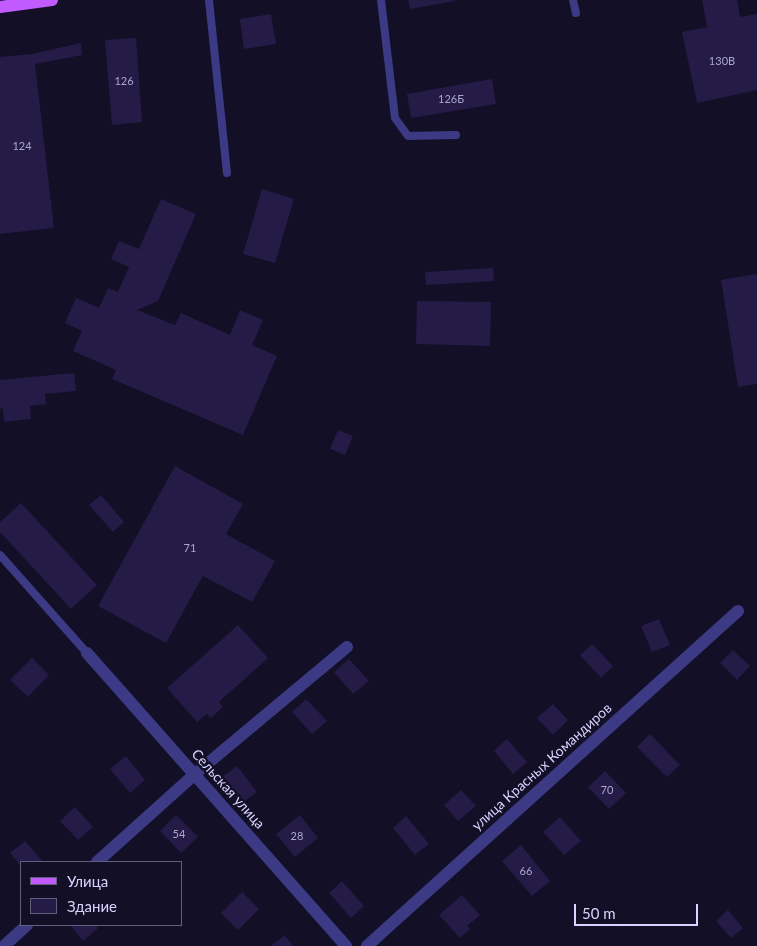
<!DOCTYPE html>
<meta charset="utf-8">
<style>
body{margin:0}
#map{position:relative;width:757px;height:946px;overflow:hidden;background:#130f26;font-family:Lato,sans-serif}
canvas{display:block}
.legend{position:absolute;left:20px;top:861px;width:162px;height:65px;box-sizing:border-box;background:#130f26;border:1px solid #625e7d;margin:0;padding:6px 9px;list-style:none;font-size:15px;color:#d9d4ff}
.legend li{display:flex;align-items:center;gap:10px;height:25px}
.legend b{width:25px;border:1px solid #625e7d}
.scale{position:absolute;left:574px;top:904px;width:124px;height:22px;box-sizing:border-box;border:2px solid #d9d4ff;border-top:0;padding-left:6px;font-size:15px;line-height:18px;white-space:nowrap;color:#d9d4ff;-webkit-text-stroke:4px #130f26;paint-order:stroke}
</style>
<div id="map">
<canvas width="757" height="946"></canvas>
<ul class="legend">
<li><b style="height:6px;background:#c25bff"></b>Улица</li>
<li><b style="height:14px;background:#241b47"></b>Здание</li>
</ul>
<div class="scale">50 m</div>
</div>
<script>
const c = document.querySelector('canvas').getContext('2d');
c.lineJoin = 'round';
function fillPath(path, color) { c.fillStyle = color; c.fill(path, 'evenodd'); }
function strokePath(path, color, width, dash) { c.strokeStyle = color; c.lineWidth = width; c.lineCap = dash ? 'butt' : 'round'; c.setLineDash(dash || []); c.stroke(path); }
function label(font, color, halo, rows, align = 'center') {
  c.font = font + ' Lato,sans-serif'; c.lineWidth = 5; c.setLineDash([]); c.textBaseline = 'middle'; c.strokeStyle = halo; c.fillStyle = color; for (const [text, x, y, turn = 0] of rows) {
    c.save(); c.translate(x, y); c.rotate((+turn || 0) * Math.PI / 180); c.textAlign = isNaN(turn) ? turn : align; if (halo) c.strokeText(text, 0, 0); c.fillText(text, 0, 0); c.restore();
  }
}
fillPath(new Path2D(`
 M408 0H455V1L410 9Z
 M702 0H737L740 17 757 14V90L697 103 682 32 707 27Z
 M271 14 276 44 244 49 240 19Z
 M136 38 142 122 112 125 105 40Z
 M81 43 82 55 35 64 54 228 0 234V57L32 54Z
 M492 79 496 104 411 118 407 94Z
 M262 189 294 199 275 263 243 254Z
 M161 199 196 214 158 301 137 310 175 325 181 313 230 335 240 310 263 320 252 345 277 356 243 435 112 379 116 370 73 351 82 331 65 323 76 298 99 308 108 288 118 292 129 267 111 259 119 241 139 249Z
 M493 268 494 281 426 285 425 272Z
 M757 274V384L738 387 721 280Z
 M417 301 491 302 490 346 416 344Z
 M74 373 76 391 45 394 46 404 30 406 31 419 4 422 3 408 0 409V380Z
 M338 430 353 436 345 455 330 449Z
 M175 466 243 504 226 534 275 561 252 602 203 576 166 643 98 606Z
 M101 495 124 522 113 532 89 505Z
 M21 503 97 585 71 609 0 532V522Z
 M659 619 670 645 652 652 641 626Z
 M238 625 268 658 219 702 223 707 211 718 207 714 197 722 167 688Z
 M592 644 613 666 601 678 580 655Z
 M733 650 750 666 737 680 720 663Z
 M32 658 49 675 28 697 10 680Z
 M349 659 369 681 353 694 334 672Z
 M306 699 327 721 312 734 292 712Z
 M553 704 568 720 553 735 537 718Z
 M650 734 680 765 667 777 637 747Z
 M507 739 527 762 513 774 494 751Z
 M126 756 145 780 130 793 110 769Z
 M237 766 257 792 241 804 221 778Z
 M605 771 626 793 609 809 588 787Z
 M461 790 476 806 458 821 444 805Z
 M75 807 93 827 78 840 60 821Z
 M176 815 198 837 181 853 160 831Z
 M300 815 318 838 295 857 276 834Z
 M406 816 429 844 415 855 393 828Z
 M560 817 581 841 564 855 543 832Z
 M25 841 43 862H21V866L10 853Z
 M521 845 550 881 532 896 502 861Z
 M342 881 364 906 351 918 329 893Z
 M242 892 259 909 238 930 221 913Z
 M462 895 480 915 467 926 470 929 460 938 439 915Z
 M728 910 743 928 731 938 716 921Z
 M70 925H95L98 928 83 941Z
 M285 935 293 946H271Z`), '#241b47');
strokePath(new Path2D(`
 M209 0 227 173
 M381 0 395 118 408 136 456 135
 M573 0 576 13
 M0 555 87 653`), '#3d3a85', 8);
strokePath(new Path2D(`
 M87 653 346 946
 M97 862 195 774 347 647
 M4 946 27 925
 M367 946 738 611`), '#3d3a85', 12);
strokePath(new Path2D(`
 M0 7 52 0`), '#c25bff', 12);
label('11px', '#aca6d1', null, [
 ["130В",722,61],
 ["126",124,81],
 ["126Б",451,99],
 ["124",22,146],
 ["71",190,548],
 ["70",607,790],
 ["54",179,834],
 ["28",297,836],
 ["66",526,871]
]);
label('14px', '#d9d4ff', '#130f26', [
 ["улица Красных Командиров",542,767,-42],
 ["Сельская улица",228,789,48]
]);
</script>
